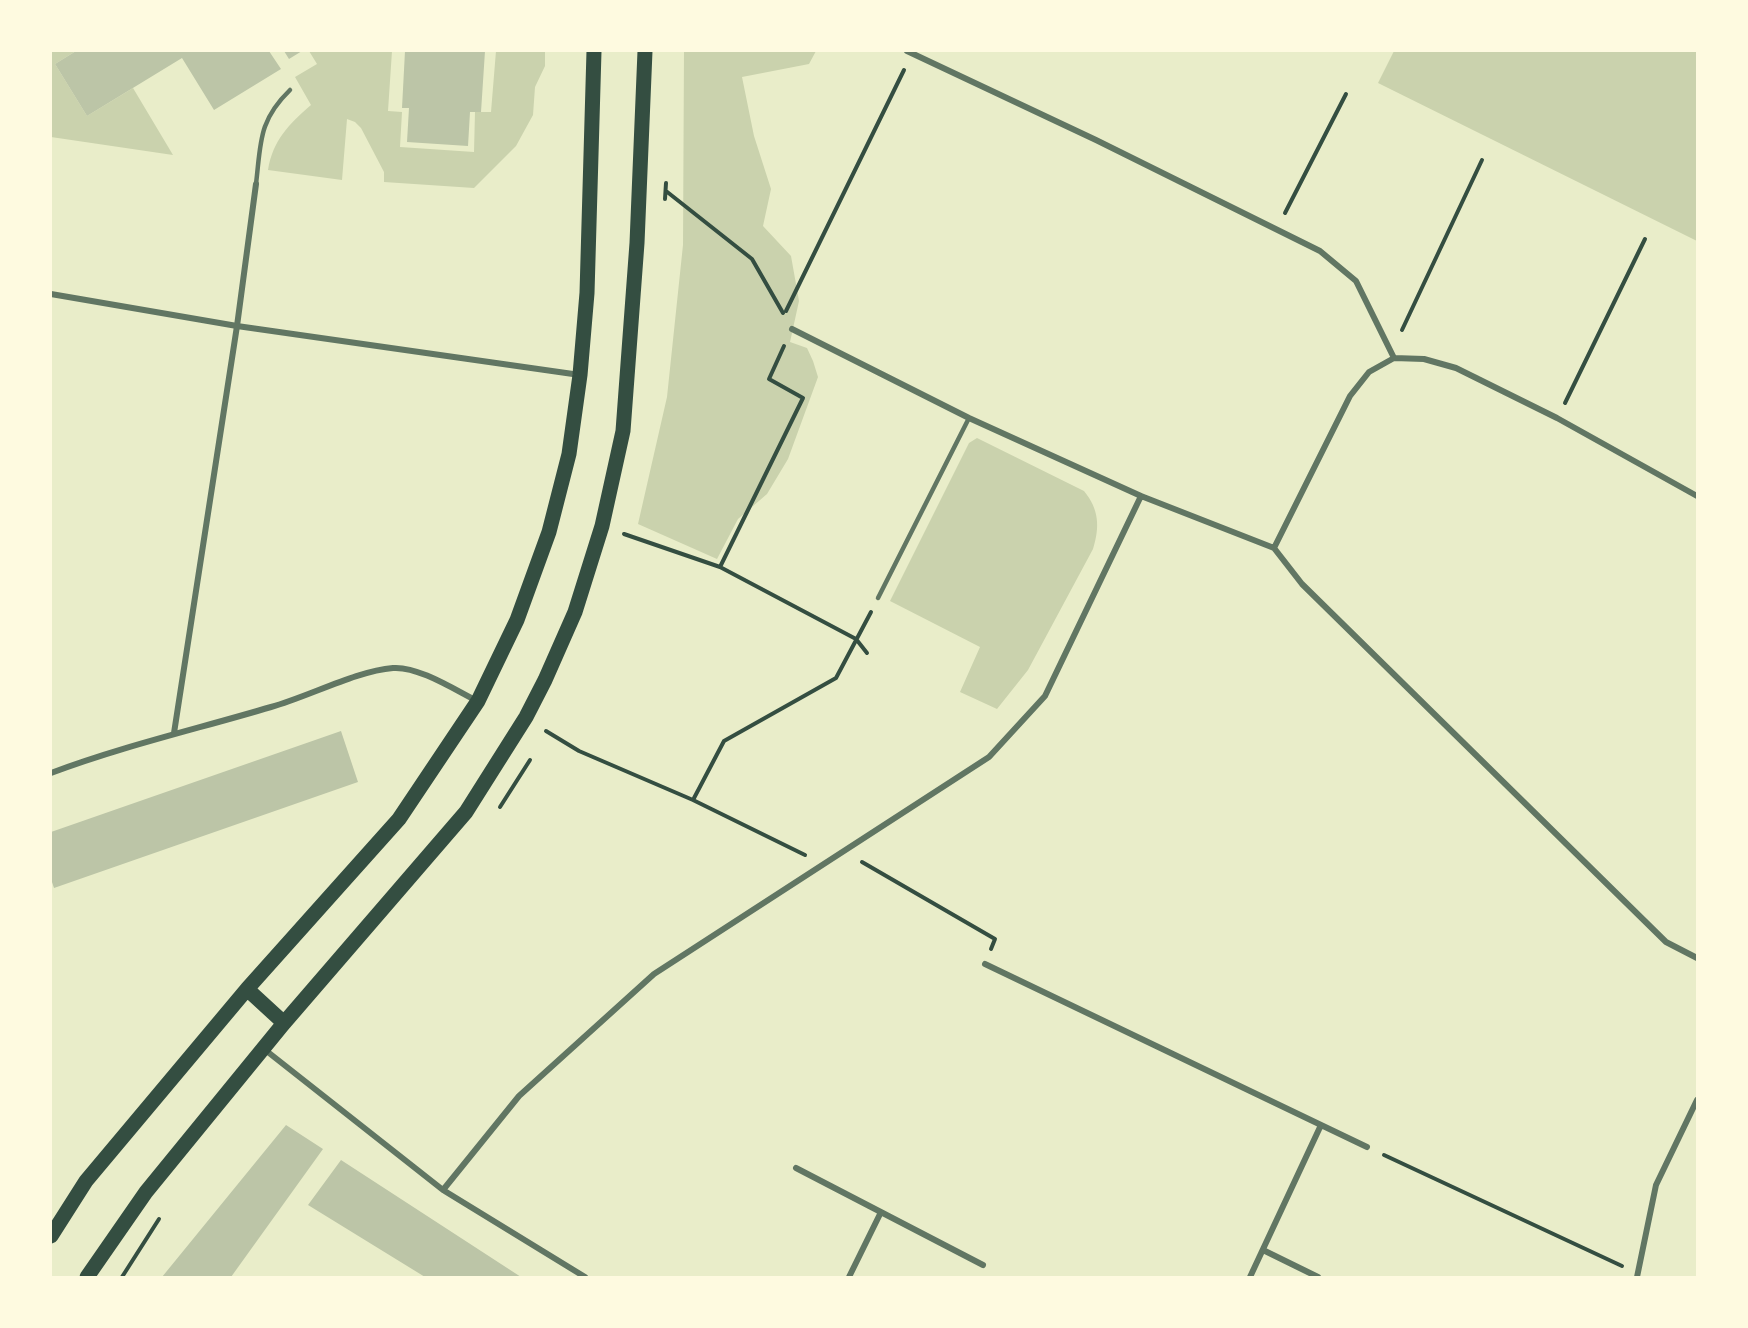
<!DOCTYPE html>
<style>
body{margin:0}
#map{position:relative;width:1748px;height:1328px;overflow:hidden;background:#e9edc9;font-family:"Noto Serif",serif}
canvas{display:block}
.frame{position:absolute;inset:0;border:52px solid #fefae0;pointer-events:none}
</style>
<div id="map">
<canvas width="1748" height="1328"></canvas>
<div class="frame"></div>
</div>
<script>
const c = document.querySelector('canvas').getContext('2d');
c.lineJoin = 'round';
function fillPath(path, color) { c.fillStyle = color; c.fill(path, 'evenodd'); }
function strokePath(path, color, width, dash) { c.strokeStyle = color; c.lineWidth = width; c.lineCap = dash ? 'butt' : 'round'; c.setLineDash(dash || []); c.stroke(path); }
fillPath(new Path2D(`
 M51 51H76L55 64 87 116 133 88 173 155 51 137Z
 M309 51H392L388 111 402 112 400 147 474 152 475 112H491L496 51H545V66L535 87 533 115 516 146 474 188 384 182V172L361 128 355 122 347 119 342 180 268 170C273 140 289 124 311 105L295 77 317 64Z
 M684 51H816L809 64 742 77 754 136 771 189 763 226 791 256 799 301 790 342 807 348 813 361 818 377 788 459 767 494 738 519 717 559 638 524 667 397 683 245Z
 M1394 51H1697V241L1378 83Z
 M977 438 1084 491C1099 509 1100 527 1093 549L1028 670 997 709 960 692 980 647 890 601 969 443Z`), '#cad2ad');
fillPath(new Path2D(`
 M76 51H269L281 69 214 110 182 58 87 116 55 64Z
 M284 51H302L289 59Z
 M405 51H485L481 112H470L468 146 407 142 409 108H402Z
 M341 731 358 782 54 888 51 879V832Z
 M286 1125 323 1149 231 1277H162Z
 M341 1160 521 1277H425L308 1205Z`), '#bcc5a7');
strokePath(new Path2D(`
 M666 191 752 259 783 313
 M665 199 666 183
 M1285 213 1346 94
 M786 311 904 70
 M1402 330 1482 160
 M1565 403 1645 239
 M624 534 720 567 856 639 867 653
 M720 567 803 398 769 379 784 346
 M546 731 579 751 693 800
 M500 807 530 760
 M805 855 693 800 724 741 836 678 871 612
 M862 862 995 939 991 949
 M1384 1155 1622 1266
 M122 1277 159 1219`), '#344e41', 4);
strokePath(new Path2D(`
 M256 184C261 143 258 121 290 90
 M878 598 969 418`), '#617663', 4.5);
strokePath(new Path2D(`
 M907 51 1096 140 1320 251 1356 281 1394 358
 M51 294 237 326 580 375
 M792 329 969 418 1141 496 1274 548 1302 584 1666 942 1697 958
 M1274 548 1350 396 1369 372 1394 358 1424 359 1456 368 1557 418 1697 496
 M174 733 237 326 256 184
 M51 773C123 746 197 729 271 707 308 697 356 671 393 668 418 666 455 690 477 701
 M985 964 1367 1147
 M264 1049 443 1190 585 1277
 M796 1168 983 1265
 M443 1190 519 1096 654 974 989 757 1045 696 1141 496
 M1263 1250 1318 1277
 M849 1277 881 1212
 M1250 1277 1321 1125
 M1637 1277 1656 1185 1697 1100`), '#617663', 6);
strokePath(new Path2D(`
 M247 989 284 1023
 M51 1236 86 1181 247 989 399 819 478 701 517 620 549 532 569 454 580 375 587 293 594 51
 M87 1277 146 1192 284 1023 466 812 526 717 545 680 575 612 602 526 623 431 637 243 645 51`), '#344e41', 15);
</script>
